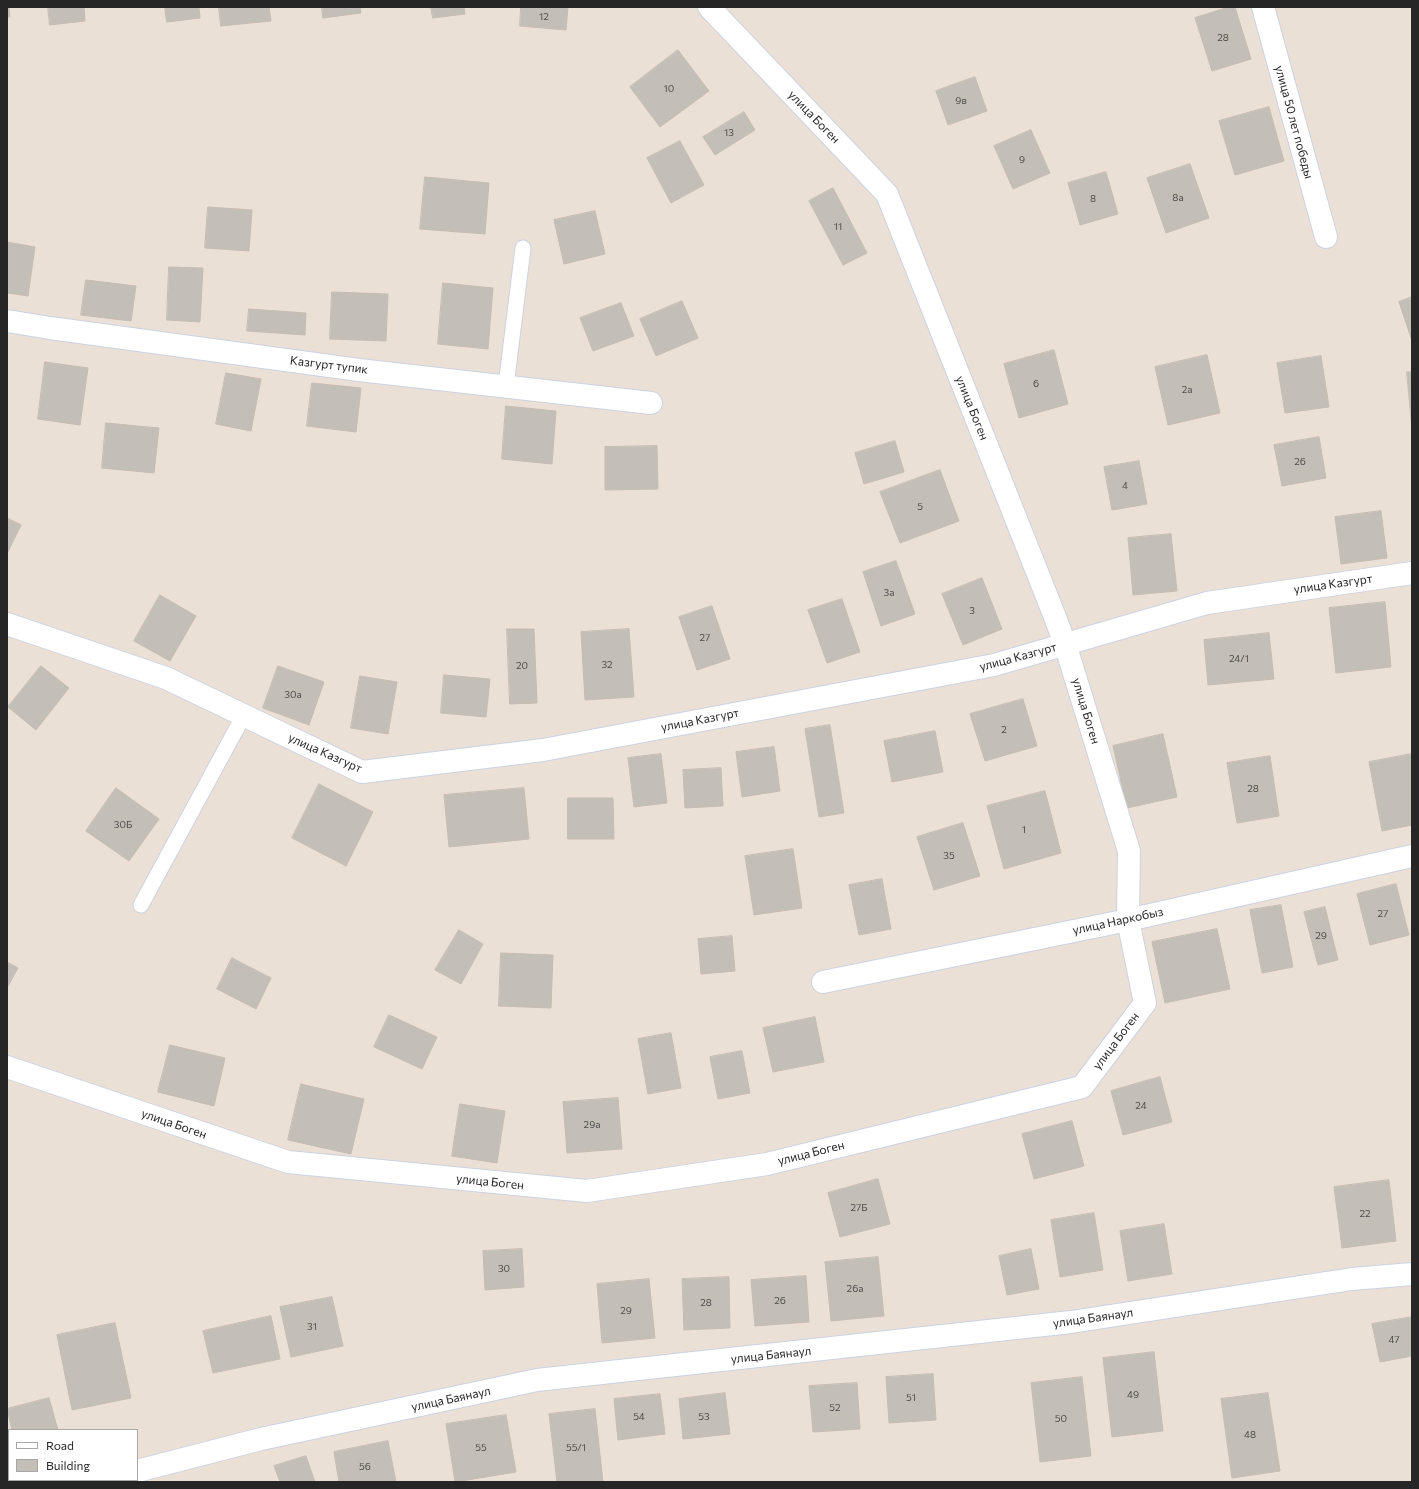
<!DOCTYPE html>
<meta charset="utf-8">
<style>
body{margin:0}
#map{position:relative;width:1419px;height:1489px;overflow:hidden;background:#ebe0d6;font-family:Commissioner,sans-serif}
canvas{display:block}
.frame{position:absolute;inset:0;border:8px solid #262626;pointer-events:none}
.legend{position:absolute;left:8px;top:1429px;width:130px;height:52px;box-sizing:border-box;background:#fff;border:1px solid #a8a8a8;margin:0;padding:5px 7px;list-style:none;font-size:12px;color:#262626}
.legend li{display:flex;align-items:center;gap:8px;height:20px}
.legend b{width:20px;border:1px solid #a8a8a8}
</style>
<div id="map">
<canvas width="1419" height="1489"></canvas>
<div class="frame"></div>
<ul class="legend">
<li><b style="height:5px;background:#fff"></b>Road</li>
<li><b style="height:11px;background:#c4bfb6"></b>Building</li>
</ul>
</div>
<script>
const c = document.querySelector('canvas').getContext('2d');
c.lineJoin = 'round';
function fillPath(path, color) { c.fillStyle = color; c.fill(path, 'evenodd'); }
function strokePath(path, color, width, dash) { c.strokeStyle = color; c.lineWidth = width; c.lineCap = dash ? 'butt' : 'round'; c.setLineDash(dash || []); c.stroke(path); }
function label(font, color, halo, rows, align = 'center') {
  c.font = font + ' Commissioner,sans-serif'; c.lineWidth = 3; c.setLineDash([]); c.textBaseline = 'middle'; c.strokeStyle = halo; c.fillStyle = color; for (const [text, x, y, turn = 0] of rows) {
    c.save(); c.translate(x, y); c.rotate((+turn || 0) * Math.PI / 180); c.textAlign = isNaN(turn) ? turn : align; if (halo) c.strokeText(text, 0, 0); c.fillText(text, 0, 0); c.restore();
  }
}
const building = new Path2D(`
 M7 7H9L10 17H7Z
 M48 7H84L85 21 50 25Z
 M165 7H199L200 18 167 22Z
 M219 7H269L271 21 221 26Z
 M322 7H360L361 13 323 18Z
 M431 7H464L465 14 433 18Z
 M521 7H568L566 30 520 26Z
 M1229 7H1235L1251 59 1212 71 1195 18Z
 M678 50 709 91 660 127 630 87Z
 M975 77 987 111 948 125 936 91Z
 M1269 107 1284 161 1235 175 1219 121Z
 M744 112 755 130 715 155 703 137Z
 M1031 130 1050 173 1013 189 994 146Z
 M680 141 704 185 671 203 647 158Z
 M1190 164 1209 218 1166 233 1147 178Z
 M1106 172 1118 214 1080 225 1068 183Z
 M425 177 489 183 485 234 420 229Z
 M833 188 867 253 843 265 809 201Z
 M208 207 252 210 249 251 205 248Z
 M595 211 605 254 564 264 554 220Z
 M7 242 35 247 28 296 7 293Z
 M169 267 203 268 200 322 167 320Z
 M86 280 136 286 131 321 81 315Z
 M443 283 493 288 488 349 438 344Z
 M332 292 388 294 386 341 330 339Z
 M1412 297V341L1399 302Z
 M682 301 698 338 656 356 640 319Z
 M621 303 634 336 593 351 580 318Z
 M249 309 306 313 305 335 247 331Z
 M1054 350 1068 404 1019 418 1004 364Z
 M1207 355 1220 413 1168 425 1155 367Z
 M1321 356 1329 407 1285 413 1277 363Z
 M45 362 88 368 80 425 38 419Z
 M1407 372H1412V429Z
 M226 373 261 379 251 431 216 424Z
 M312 383 361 388 356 432 307 426Z
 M506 406 556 411 552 464 502 459Z
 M106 423 159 428 154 473 102 468Z
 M1319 437 1326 478 1282 486 1274 445Z
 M895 441 904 472 864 484 855 453Z
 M657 446 658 489 605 490V447Z
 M1139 461 1147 504 1112 510 1104 467Z
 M940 470 959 521 900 543 880 492Z
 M1381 511 1387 558 1341 564 1335 517Z
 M7 518 21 525 7 554Z
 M1171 534 1177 591 1133 595 1128 538Z
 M896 561 915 614 881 626 863 572Z
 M982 578 1002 629 963 645 942 594Z
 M160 595 196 616 170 661 134 641Z
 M842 599 860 652 827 663 808 610Z
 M1385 602 1391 667 1336 673 1329 608Z
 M712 606 730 659 697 670 679 617Z
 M507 629H534L537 703 510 704Z
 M629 629 634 697 585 700 581 632Z
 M1269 633 1274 679 1208 685 1204 640Z
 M41 666 69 688 36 730 8 707Z
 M278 666 324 682 309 725 263 708Z
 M444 675 490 679 486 717 441 713Z
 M360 676 397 682 388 734 351 728Z
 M1023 699 1037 746 985 761 970 714Z
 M830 725 844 813 819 817 805 729Z
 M935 731 943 772 892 782 884 741Z
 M1163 734 1177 797 1127 808 1113 746Z
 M774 747 780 791 742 797 736 752Z
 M661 754 667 803 634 807 628 758Z
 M1412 754V825L1382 831 1369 762Z
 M1270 756 1279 816 1237 823 1227 763Z
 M721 768 723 806 685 808 683 770Z
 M319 784 373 812 346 866 292 838Z
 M116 788 159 819 129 861 86 831Z
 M524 788 529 839 449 847 444 795Z
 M1045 791 1061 853 1004 869 987 806Z
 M568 798H613L614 839H568Z
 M963 823 980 876 934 890 917 837Z
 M793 849 802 908 754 915 745 856Z
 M882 879 891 929 859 935 849 885Z
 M1396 884 1409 935 1370 945 1357 894Z
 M1281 905 1293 967 1262 973 1250 910Z
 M1325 907 1338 960 1318 965 1304 912Z
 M1217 929 1230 989 1165 1003 1152 942Z
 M459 930 483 944 461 984 435 970Z
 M732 936 735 971 701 974 698 939Z
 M501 953 553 955 551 1008 499 1006Z
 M232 958 271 978 256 1009 217 989Z
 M7 962 18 968 7 988Z
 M389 1015 437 1037 422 1069 374 1047Z
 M815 1017 824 1062 773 1072 763 1028Z
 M671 1033 681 1088 648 1094 638 1039Z
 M170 1045 225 1058 214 1106 158 1092Z
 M742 1051 750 1093 718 1099 710 1057Z
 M1160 1077 1172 1122 1123 1135 1111 1091Z
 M301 1084 364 1099 351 1154 288 1140Z
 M618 1098 622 1149 567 1153 563 1102Z
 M460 1104 505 1111 497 1163 452 1156Z
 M1072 1121 1084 1166 1034 1179 1022 1134Z
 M878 1179 890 1224 840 1237 828 1193Z
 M1389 1180 1396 1241 1342 1248 1334 1187Z
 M1094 1213 1103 1270 1060 1277 1051 1220Z
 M1164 1224 1172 1274 1128 1281 1120 1231Z
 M522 1249 524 1287 485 1290 483 1251Z
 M1031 1249 1039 1289 1007 1295 999 1256Z
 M878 1257 884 1316 831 1321 825 1262Z
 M806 1276 809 1322 755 1326 751 1280Z
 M729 1277 730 1328 684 1330 682 1279Z
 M649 1279 655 1338 602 1343 597 1284Z
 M332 1297 343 1346 291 1357 280 1307Z
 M271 1316 280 1359 213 1373 203 1331Z
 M1412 1317V1356L1380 1362 1372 1324Z
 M115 1323 131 1398 72 1410 57 1335Z
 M1154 1352 1163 1431 1112 1437 1103 1358Z
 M933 1374 936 1420 889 1423 886 1377Z
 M1082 1377 1091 1456 1040 1462 1031 1383Z
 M857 1383 860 1429 813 1432 809 1386Z
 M725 1393 730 1434 683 1439 679 1399Z
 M1268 1393 1280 1471 1232 1478 1221 1399Z
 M660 1394 665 1434 618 1440 614 1399Z
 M49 1398 58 1430H12L7 1409Z
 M595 1409 603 1482H557L549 1414Z
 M506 1415 516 1472 455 1482 446 1424Z
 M388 1441 396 1482H339L334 1452Z
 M306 1456 315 1482H280L274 1466Z`);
fillPath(building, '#c4bfb6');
strokePath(building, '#c5bcb1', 1);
const service = new Path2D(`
 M506 386 523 248
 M141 905 244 715`);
const minor = new Path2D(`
 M1263 7 1326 237
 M7 321 50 328 359 370 651 403
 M7 624 166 678 362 772 543 750 994 665 1207 603 1412 573
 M823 982 1128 920 1412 856
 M7 1067 288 1162 587 1191 767 1164 1082 1087 1145 1003 1128 920 1129 851 1065 644 1055 617 887 194 709 7
 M137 1471 261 1439 537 1380 1071 1322 1352 1279 1412 1274
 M93 1482 100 1480`);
strokePath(service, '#ccd2e1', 17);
strokePath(minor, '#ccd2e1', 24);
strokePath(service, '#fff', 15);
strokePath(minor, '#fff', 22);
label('10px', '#4e4c4a', null, [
 ["12",544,17],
 ["28",1223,38],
 ["10",669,89],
 ["9в",961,101],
 ["13",729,133],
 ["9",1022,160],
 ["8а",1178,198],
 ["8",1093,199],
 ["11",838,227],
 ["6",1036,384],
 ["2а",1187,390],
 ["26",1300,462],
 ["4",1125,486],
 ["5",920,507],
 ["3а",889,593],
 ["3",972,611],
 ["27",705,638],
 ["24/1",1239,659],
 ["32",607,665],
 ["20",522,666],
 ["30а",293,695],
 ["2",1004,730],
 ["28",1253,789],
 ["30Б",123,825],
 ["1",1024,830],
 ["35",949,856],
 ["27",1383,914],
 ["29",1321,936],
 ["24",1141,1106],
 ["29а",592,1125],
 ["27Б",859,1208],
 ["22",1365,1214],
 ["30",504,1269],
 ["26а",855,1289],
 ["26",780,1301],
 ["28",706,1303],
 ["29",626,1311],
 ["31",312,1327],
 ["47",1394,1340],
 ["49",1133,1395],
 ["51",911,1398],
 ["52",835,1408],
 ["54",639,1417],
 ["53",704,1417],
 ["50",1061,1419],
 ["48",1250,1435],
 ["55",481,1448],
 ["55/1",576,1448],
 ["56",365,1467]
]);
label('12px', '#262626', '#fff', [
 ["улица Боген",814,117,46],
 ["улица 50 лет победы",1294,122,75],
 ["Казгурт тупик",329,365,7],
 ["улица Боген",972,408,68],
 ["улица Казгурт",1333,584,-8],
 ["улица Казгурт",1018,657,-15],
 ["улица Боген",1086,711,73],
 ["улица Казгурт",700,720,-11],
 ["улица Казгурт",325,753,24],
 ["улица Наркобыз",1118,921,-12],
 ["улица Боген",1116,1041,-53],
 ["улица Боген",174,1124,19],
 ["улица Боген",811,1153,-14],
 ["улица Боген",490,1182,6],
 ["улица Баянаул",1093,1318,-8],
 ["улица Баянаул",771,1355,-6],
 ["улица Баянаул",451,1399,-12]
]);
</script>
